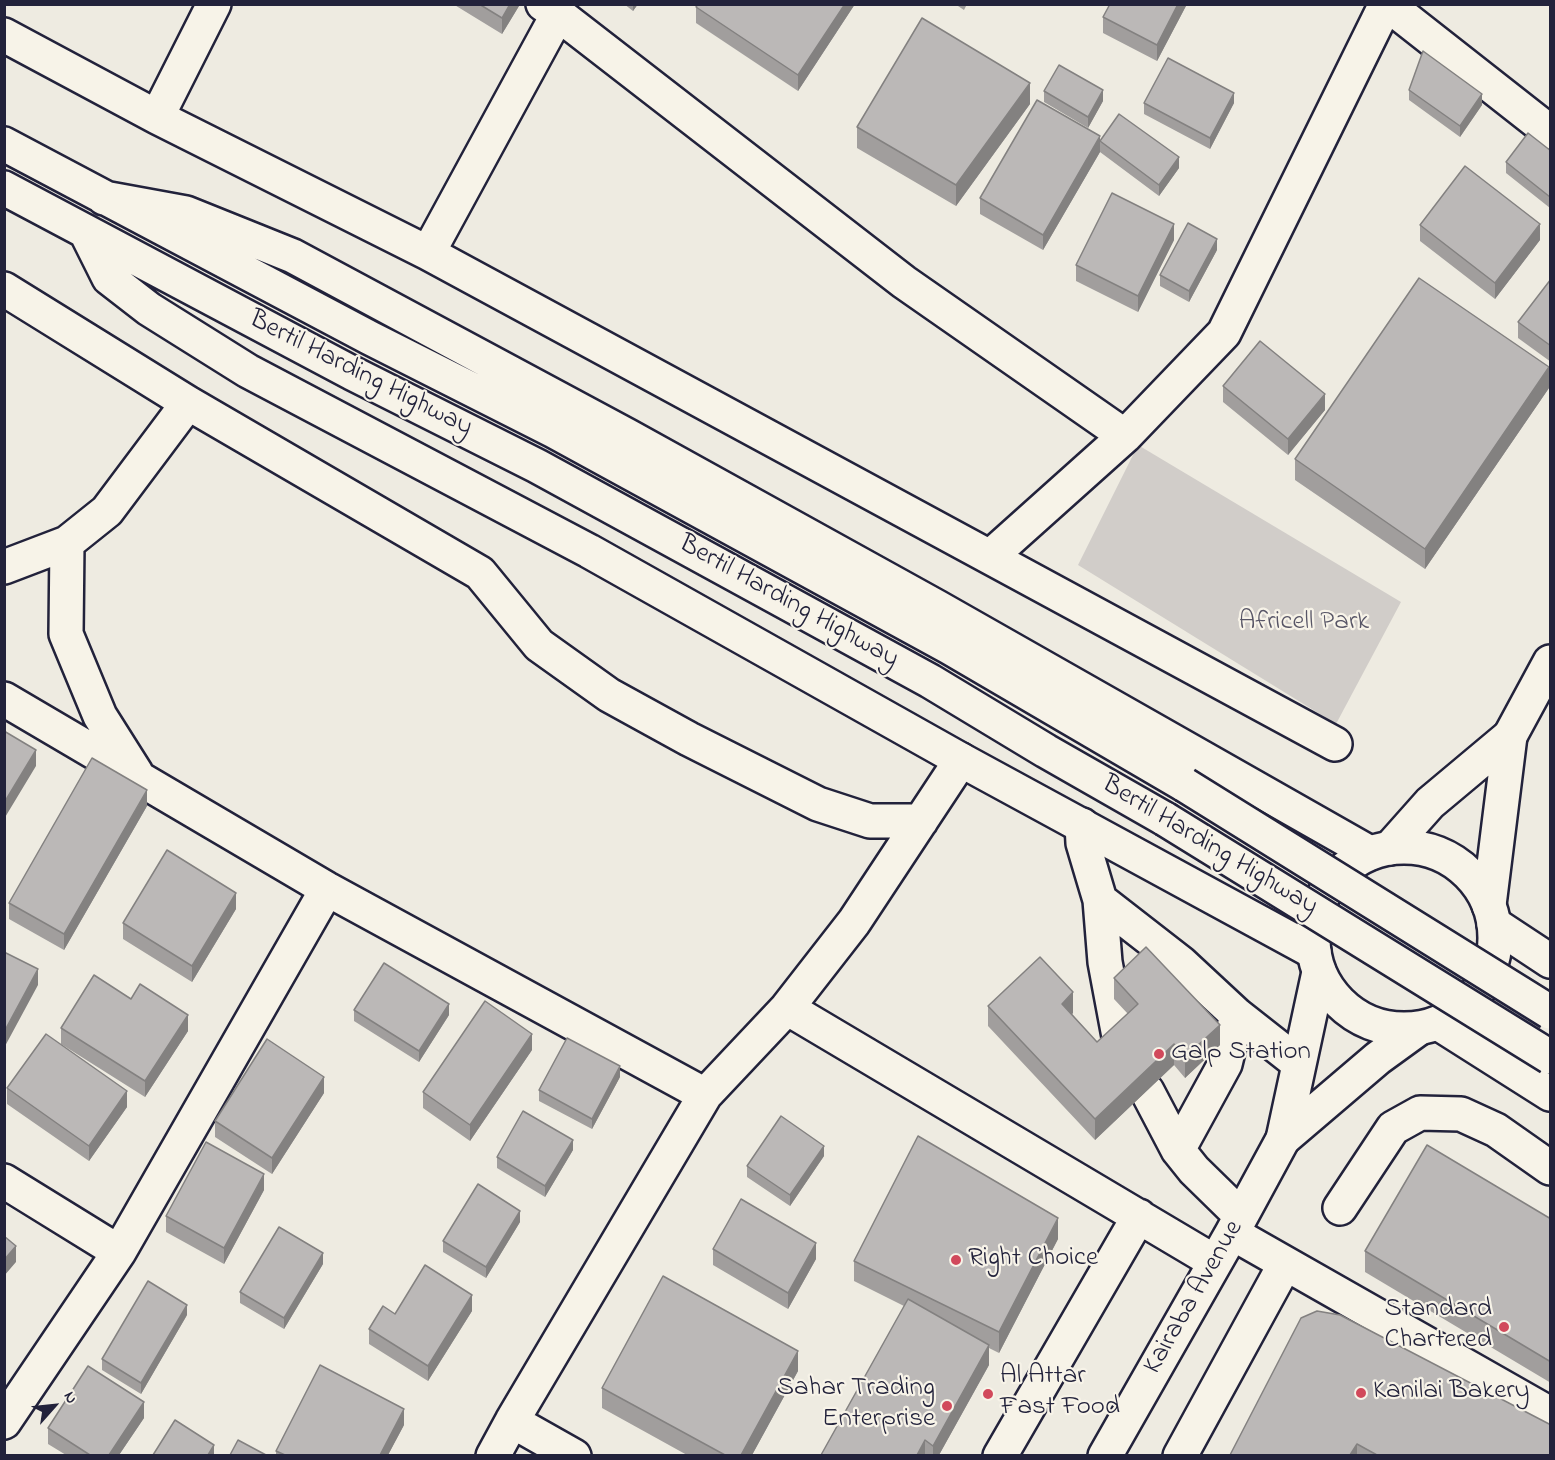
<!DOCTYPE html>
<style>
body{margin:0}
#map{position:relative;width:1555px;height:1460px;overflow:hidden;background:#eeebe1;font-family:"Indie Flower",sans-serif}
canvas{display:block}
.frame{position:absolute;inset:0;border:6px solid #22223b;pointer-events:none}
.north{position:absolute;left:24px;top:1376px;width:60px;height:60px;-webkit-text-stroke:4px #f7f3e8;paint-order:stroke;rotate:63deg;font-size:16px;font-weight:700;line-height:24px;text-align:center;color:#22223b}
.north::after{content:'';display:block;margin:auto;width:21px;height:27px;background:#22223b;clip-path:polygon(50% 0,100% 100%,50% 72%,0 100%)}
</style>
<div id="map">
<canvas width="1555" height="1460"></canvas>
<div class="frame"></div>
<div class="north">N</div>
</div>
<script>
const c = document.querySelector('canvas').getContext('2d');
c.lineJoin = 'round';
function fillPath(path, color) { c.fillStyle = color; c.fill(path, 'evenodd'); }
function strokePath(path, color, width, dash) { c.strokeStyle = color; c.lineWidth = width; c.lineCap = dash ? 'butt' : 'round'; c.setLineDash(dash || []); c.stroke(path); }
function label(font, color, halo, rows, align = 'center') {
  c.font = font + ' "Indie Flower",sans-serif'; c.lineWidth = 4.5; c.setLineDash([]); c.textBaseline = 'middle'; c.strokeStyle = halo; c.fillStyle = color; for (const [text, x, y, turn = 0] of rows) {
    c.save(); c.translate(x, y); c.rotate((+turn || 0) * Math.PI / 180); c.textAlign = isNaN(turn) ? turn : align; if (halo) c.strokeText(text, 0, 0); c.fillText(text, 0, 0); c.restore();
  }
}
fillPath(new Path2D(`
 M1138 445 1401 602 1336 724 1078 565Z`), '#d1cdc9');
const minor = new Path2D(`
 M543 4 558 14 904 282 1125 436
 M1387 4 1550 132
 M4 35 157 117 428 253 1335 744
 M157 117 214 4
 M428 253 558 14
 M4 289 188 403 480 573 539 645 609 695 689 739 818 804 870 821H921
 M67 543 66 634 100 716 136 773
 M991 556 1125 436 1224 333 1386 4
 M4 567 67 543 107 511 188 403
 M4 699 327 889 705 1095
 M1510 736 1550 662
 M1082 825 1083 843 1100 900 1105 962 1120 1042
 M1313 938a91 91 0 1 1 182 0a91 91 0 1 1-182 0Z
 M1100 900 1181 963 1237 1015 1298 1063
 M787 1008 1215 1262
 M1147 1091 1178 1150 1194 1170 1241 1216
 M1178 1150 1225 1064 1237 1015
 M4 1181 119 1252
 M1340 1208 1393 1128 1420 1113 1461 1114 1496 1130 1550 1168
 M1232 1233 1550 1414
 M512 1421 574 1456
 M4 1422 119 1252 327 889
 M493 1456 512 1421 705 1095 787 1008 854 922 961 760
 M1000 1456 1139 1216
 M1105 1456 1232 1233 1283 1139
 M1180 1456 1285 1264`);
const major = new Path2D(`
 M4 144 370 338 554 431 949 647 1185 785
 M4 188 352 373 537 466 930 681 1046 751 1165 819
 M104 198 186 213 293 256 628 436 937 607 1370 853
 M86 232 109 278 149 309 248 371 589 551 961 760 1314 952
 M1390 848 1430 803 1510 736
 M1489 905 1510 736
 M1494 924 1550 961
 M1438 1023 1550 1094
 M1283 1139 1378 1058 1418 1029
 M1283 1139 1319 972`);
strokePath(minor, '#22223b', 38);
strokePath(major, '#22223b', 38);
strokePath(minor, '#f7f3e8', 33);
strokePath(major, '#f7f3e8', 33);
const majorBridge = new Path2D(`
 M1185 785 1550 1012
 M1165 819 1550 1057`);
strokePath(majorBridge, '#22223b', 38, []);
strokePath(majorBridge, '#f7f3e8', 33);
fillPath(new Path2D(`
 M453 4H519V6L502 34Z
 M624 4H638L633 11Z
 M698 4H855L798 91 696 23V7Z
 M955 4H967L964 10Z
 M1187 4 1157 61 1103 33V17Z
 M1409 90 1482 105 1460 137 1409 100Z
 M1044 91 1103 101 1088 128 1044 102Z
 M1144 103H1234L1210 149 1144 114Z
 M1030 104 956 206 857 148V127Z
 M1100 141 1179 168 1159 196 1100 152 1043 250 980 214V198Z
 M1551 151V207L1550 208 1506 173V162Z
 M1420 225 1540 240 1495 299 1420 241Z
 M1174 240 1138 312 1076 281V265Z
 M1217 250 1189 302 1160 286V275Z
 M1551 279V362L1518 338V322Z
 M1223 386 1325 410 1288 455 1223 402Z
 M1549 388 1425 569 1295 480V459Z
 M147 806 64 950 9 919V903Z
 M236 909 192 982 123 939V923Z
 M1114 978 1220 1045 1185 1078 1174 1065 1095 1140 988 1026V1006L1073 1013 1072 1014 1097 1042 1128 1014 1114 999Z
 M131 999 188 1031 145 1097 61 1044V1028Z
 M354 1010 449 1015 419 1062 354 1021Z
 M532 1050 470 1141 423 1108V1092Z
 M620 1077 592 1129 539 1101V1090Z
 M7 1088 127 1107 89 1161 7 1104Z
 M324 1093 272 1174 215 1137V1121Z
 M573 1150 545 1197 497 1168V1157Z
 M824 1156 790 1206 747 1177V1166Z
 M264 1190 224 1264 166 1232V1216Z
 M1551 1219V1383L1365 1272V1251Z
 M520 1222 486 1278 443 1252V1241Z
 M1058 1239 999 1353 989 1348V1365L939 1455H821L904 1306 854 1281V1261Z
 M713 1249 816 1259 788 1309 713 1265Z
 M323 1264 284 1329 240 1303V1292Z
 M472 1311 428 1381 369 1344V1329L395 1314Z
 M187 1315 141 1394 102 1370V1359Z
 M798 1371 752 1455H687L602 1408V1388Z
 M144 1418 119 1455H66L48 1444V1428Z
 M404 1425 388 1455H276V1451Z
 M1551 1425V1455H1230Z`), '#a19e9d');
fillPath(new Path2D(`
 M510 4H519V6L502 34V18Z
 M633 4H638L633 11Z
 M845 4H855L798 91V75Z
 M1178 4H1187L1157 61V45Z
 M1030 83V104L956 206V185Z
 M1103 90V101L1088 128V117Z
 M1234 93V103L1210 149V138Z
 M1482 94V105L1460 137V126Z
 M1100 136V152L1043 250V235Z
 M1179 157V168L1159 196V185Z
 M1174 224V240L1138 312V296Z
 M1540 224V240L1495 299V283Z
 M1217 239V250L1189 302V291Z
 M1549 367V388L1425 569V549Z
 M1325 394V410L1288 455V439Z
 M36 750V766L4 819V803Z
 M147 790V806L64 950V934Z
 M236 893V909L192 982V966Z
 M38 969V985L4 1048V1032Z
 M1073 992V1013L1062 1024V1004Z
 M449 1004V1015L419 1062V1051Z
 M188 1015V1031L145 1097V1081Z
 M1220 1025V1045L1185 1078V1057Z
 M532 1034V1050L470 1141V1125Z
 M1174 1044V1065L1095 1140V1119Z
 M620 1066V1077L592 1129V1119Z
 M324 1077V1093L272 1174V1158Z
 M127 1091V1107L89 1161V1146Z
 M573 1140V1150L545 1197V1186Z
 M824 1146V1156L790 1206V1195Z
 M264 1174V1190L224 1264V1248Z
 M520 1211V1222L486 1278V1267Z
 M1058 1218V1239L999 1353V1332Z
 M816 1243V1259L788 1309V1293Z
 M16 1246V1262L4 1276V1260Z
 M323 1253V1264L284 1329V1318Z
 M472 1295V1311L428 1381V1366Z
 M187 1305V1315L141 1394V1383Z
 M989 1345V1365L939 1455H933V1446Z
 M798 1351V1371L752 1455H741Z
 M144 1402V1418L119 1455H109Z
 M404 1409V1425L388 1455H380Z
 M925 1440V1455H917Z
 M1357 1444V1455H1350Z
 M214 1445V1455H208Z`), '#838180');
const building = new Path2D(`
 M479 4H510L502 18Z
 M698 4H845L798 75 696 7Z
 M1110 4H1178L1157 45 1103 17Z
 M922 18 1030 83 956 185 857 127Z
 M1423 51 1482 94 1460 126 1409 90Z
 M1168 58 1234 93 1210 138 1144 103Z
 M1059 65 1103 90 1088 117 1044 91Z
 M1037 100 1100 136 1043 235 980 198Z
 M1119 114 1179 157 1159 185 1100 141Z
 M1528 133 1551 151 1550 197 1506 162Z
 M1465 166 1540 224 1495 283 1420 225Z
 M1112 193 1174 224 1138 296 1076 265Z
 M1188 223 1217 239 1189 291 1160 275Z
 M1419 278 1549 367 1425 549 1295 459Z
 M1551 279V346L1518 322Z
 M1260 341 1325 394 1288 439 1223 386Z
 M4 731 36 750 4 803Z
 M92 758 147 790 64 934 9 903Z
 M167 850 236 893 192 966 123 923Z
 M1146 947 1220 1025 1185 1057 1174 1044 1095 1119 988 1006 1040 957 1073 992 1062 1004 1097 1042 1138 1004 1114 978Z
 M4 952 38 969 4 1032Z
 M384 963 449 1004 419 1051 354 1010Z
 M94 975 131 999 140 984 188 1015 145 1081 61 1028Z
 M485 1001 532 1034 470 1125 423 1092Z
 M46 1034 127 1091 89 1146 7 1088Z
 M567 1038 620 1066 592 1119 539 1090Z
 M267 1039 324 1077 272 1158 215 1121Z
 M523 1111 573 1140 545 1186 497 1157Z
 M781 1116 824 1146 790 1195 747 1166Z
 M918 1136 1058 1218 999 1332 854 1261Z
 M206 1142 264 1174 224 1248 166 1216Z
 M1427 1145 1551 1219V1362L1365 1251Z
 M478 1184 520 1211 486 1267 443 1241Z
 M741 1199 816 1243 788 1293 713 1249Z
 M279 1227 323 1253 284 1318 240 1292Z
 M4 1236 16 1246 4 1260Z
 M425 1265 472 1295 428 1366 369 1329 383 1306 395 1314Z
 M663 1276 798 1351 741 1455H725L602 1388Z
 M148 1281 187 1305 141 1383 102 1359Z
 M908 1299 989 1345 933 1446 925 1440 917 1455H821Z
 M1317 1311 1340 1315 1551 1425V1455H1377L1357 1444 1350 1455H1230L1301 1318Z
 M320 1365 404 1409 380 1455H285L276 1451Z
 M88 1366 144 1402 109 1455H90L48 1428Z
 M175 1420 214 1445 208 1455H153Z
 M238 1440 266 1455H230Z`);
fillPath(building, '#bbb8b7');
strokePath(building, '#838180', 1.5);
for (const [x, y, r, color] of [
 [1159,1054,6,"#d1495b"],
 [956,1260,6,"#d1495b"],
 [1504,1327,6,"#d1495b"],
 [1361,1393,6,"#d1495b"],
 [988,1394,6,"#d1495b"],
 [947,1406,6,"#d1495b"]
]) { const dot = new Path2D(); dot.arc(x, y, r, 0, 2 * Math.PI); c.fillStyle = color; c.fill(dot); strokePath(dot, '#f7f3e8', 2); }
label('27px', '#22223b', '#f7f3e8', [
 ["Bertil Harding Highway",360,375,27],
 ["Bertil Harding Highway",788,603,29],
 ["Bertil Harding Highway",1209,847,31],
 ["Kairaba Avenue",1195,1298,-60]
]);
label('27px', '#575566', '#f7f3e8', [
 ["Africell Park",1304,624]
]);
label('27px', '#22223b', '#f7f3e8', [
 ["Galp Station",1171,1054],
 ["Right Choice",968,1260],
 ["Standard",1492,1311,"right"],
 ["Chartered",1492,1342,"right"],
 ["Al Attar",1000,1378],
 ["Fast Food",1000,1409],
 ["Sahar Trading",935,1390,"right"],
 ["Enterprise",935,1421,"right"],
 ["Kanilai Bakery",1373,1393]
], 'left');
</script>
